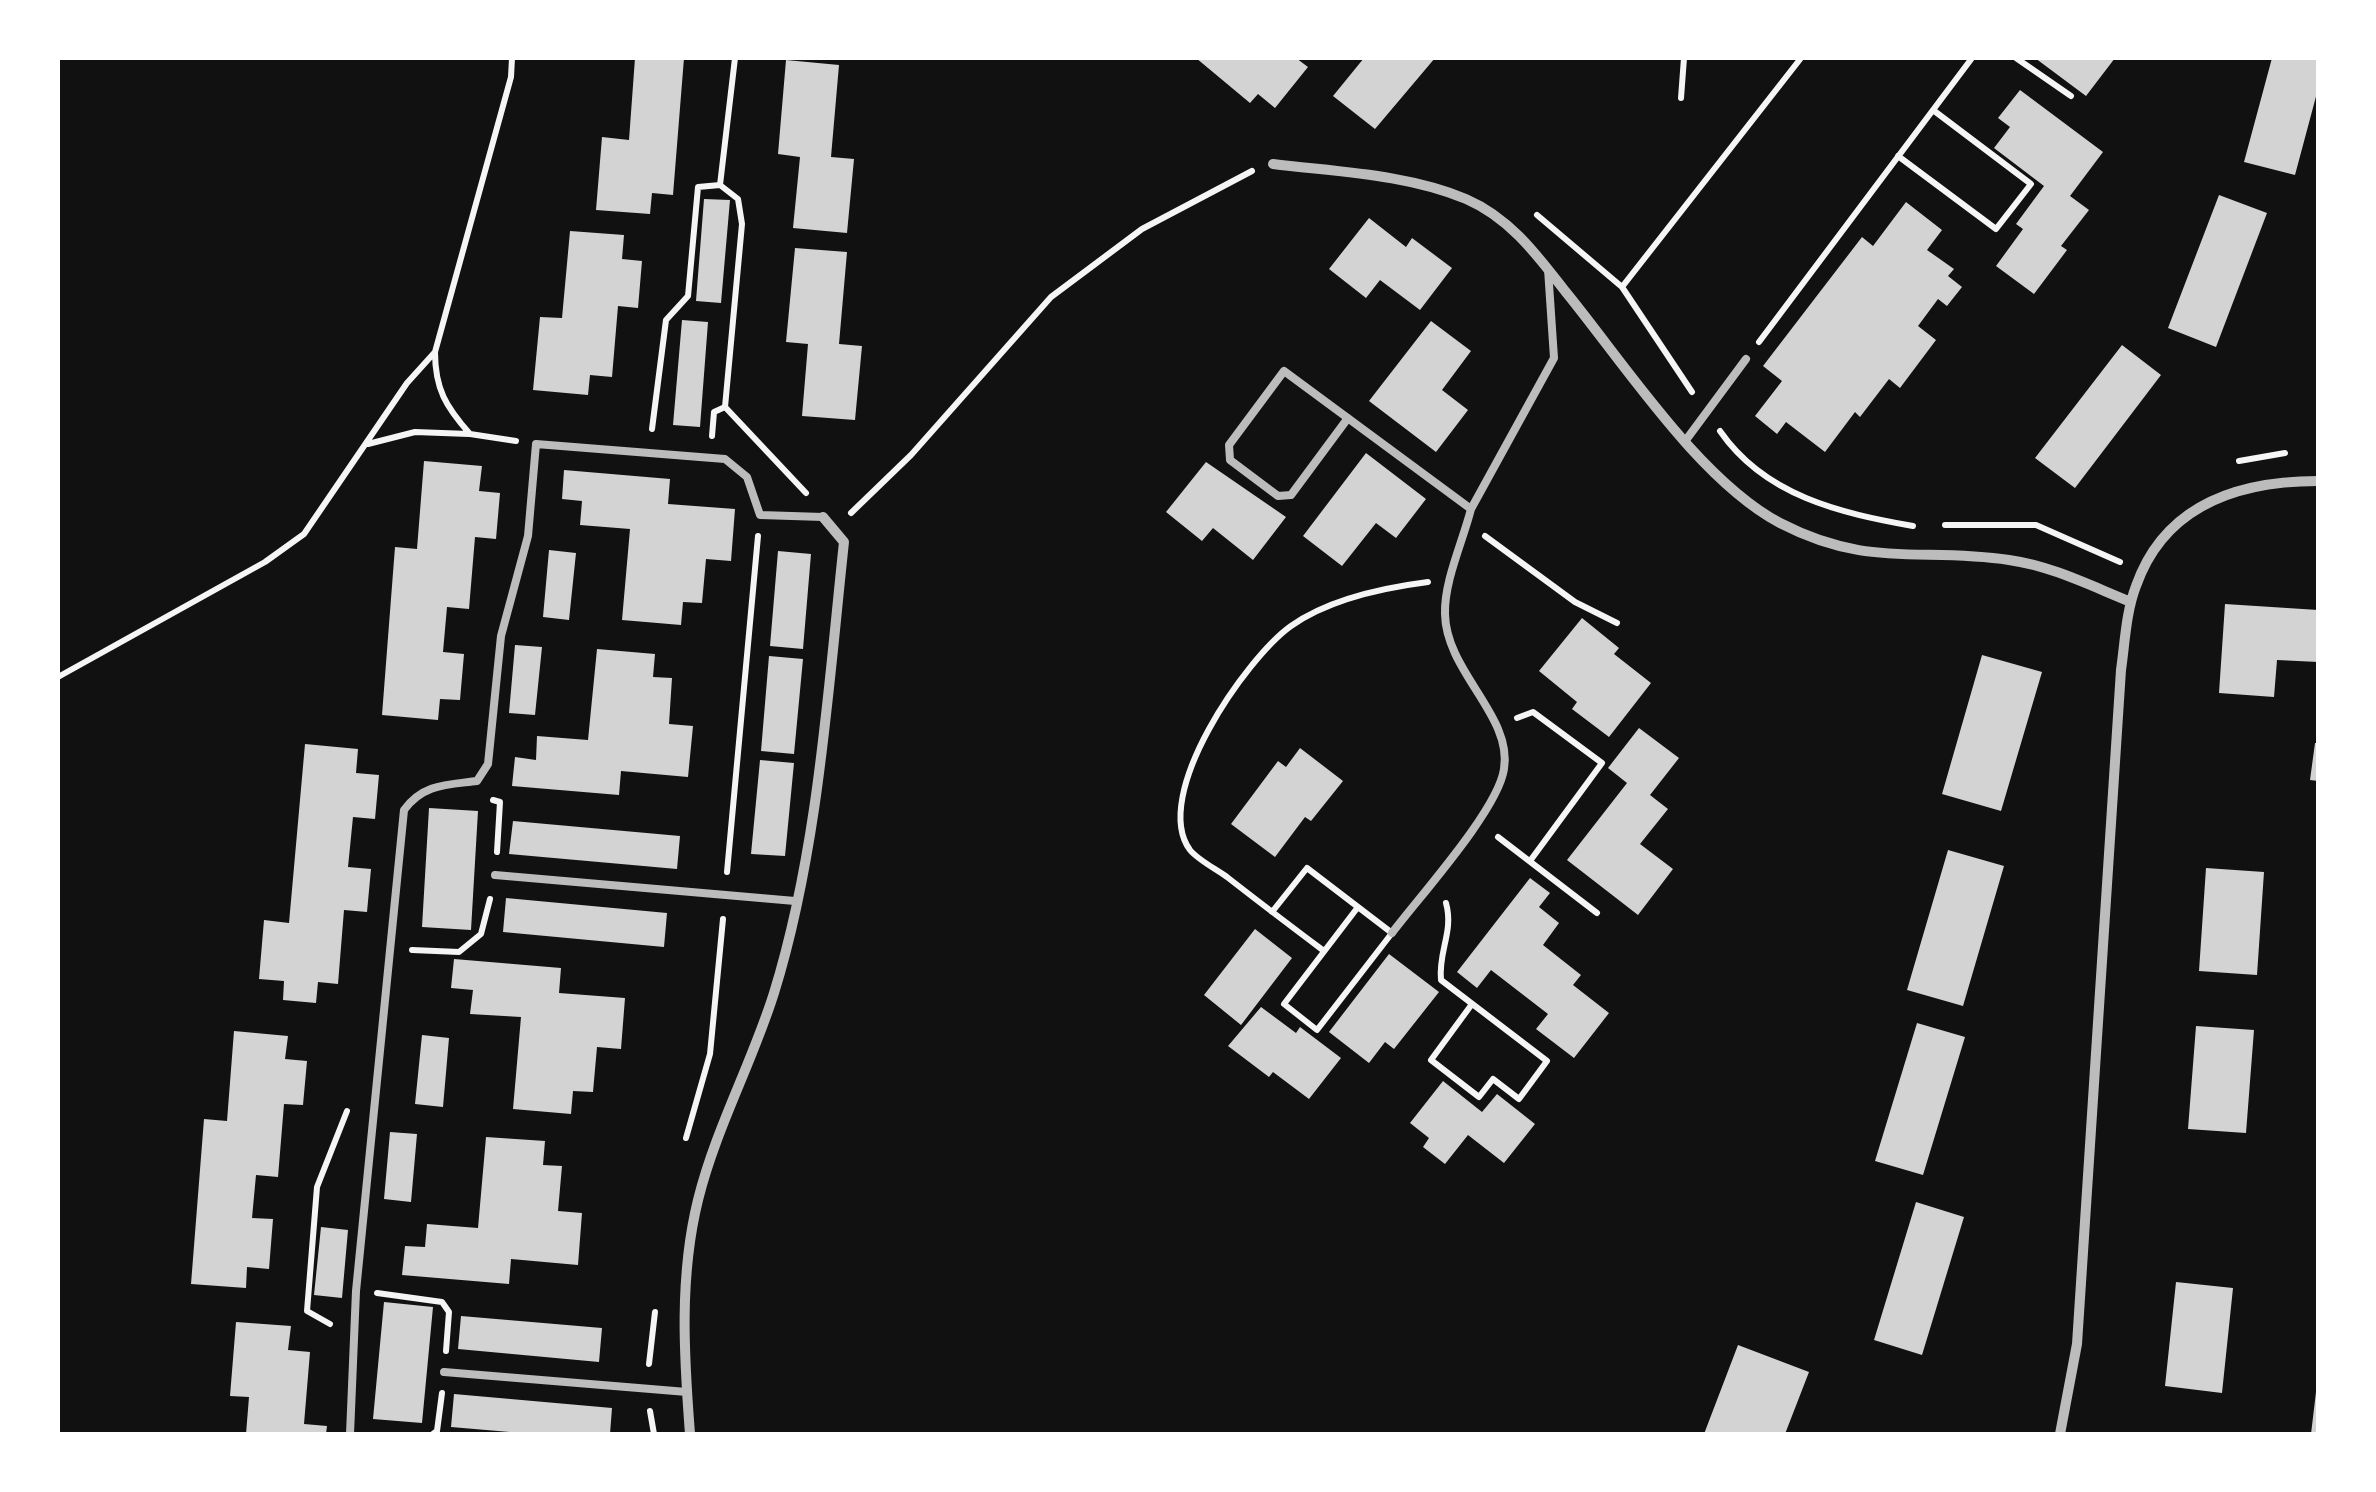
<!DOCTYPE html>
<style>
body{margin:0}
#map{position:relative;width:2376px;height:1492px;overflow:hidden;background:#111;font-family:Lato,sans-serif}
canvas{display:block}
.frame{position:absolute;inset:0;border:60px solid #fff;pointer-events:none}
</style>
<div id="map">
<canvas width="2376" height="1492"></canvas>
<div class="frame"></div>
</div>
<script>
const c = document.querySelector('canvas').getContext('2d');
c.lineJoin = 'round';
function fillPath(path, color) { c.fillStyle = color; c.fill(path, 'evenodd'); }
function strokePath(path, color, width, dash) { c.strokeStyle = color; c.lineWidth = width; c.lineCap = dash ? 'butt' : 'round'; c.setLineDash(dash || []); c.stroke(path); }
fillPath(new Path2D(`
 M635 58H684L673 195 652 193 650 214 596 210 602 137 629 140Z
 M1196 58H1296L1308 67 1275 108 1258 94 1250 103Z
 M1364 58H1435L1375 129 1333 96Z
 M2035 58H2115L2086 96Z
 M2272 58H2318V89L2295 175 2244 162Z
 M786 60 839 65 831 157 854 159 847 233 793 228 800 157 778 154Z
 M2020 90 2103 152 2070 196 2089 210 2061 246 2067 250 2034 294 1996 266 2023 229 2016 224 2044 186 1994 148 2010 127 1998 118Z
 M2219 195 2267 213 2216 347 2168 328Z
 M704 199 730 200 721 303 696 301Z
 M1906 202 1942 230 1927 250 1954 269 1948 276 1962 287 1947 306 1938 299 1918 326 1936 340 1900 388 1889 379 1860 417 1855 412 1825 452 1786 422 1777 434 1755 416 1782 381 1763 366 1862 237 1873 246Z
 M1369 218 1406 247 1412 238 1452 268 1420 310 1380 280 1366 298 1329 269Z
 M570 231 624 235 622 259 642 261 638 308 618 306 612 377 590 375 588 395 533 390 540 317 562 318Z
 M795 248 847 252 839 344 862 346 855 420 802 416 808 344 786 342Z
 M682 320 708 322 700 427 673 425Z
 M1431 321 1471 351 1442 390 1468 410 1436 452 1369 401Z
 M2122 345 2161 375 2075 488 2035 458Z
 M1366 453 1426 499 1396 538 1376 523 1342 566 1303 536Z
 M424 461 482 466 479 491 500 493 496 539 475 537 469 609 447 607 443 652 464 654 460 700 440 699 438 720 382 715 395 547 417 549Z
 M1206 462 1286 517 1253 560 1213 528 1202 541 1166 512Z
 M564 470 670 479 668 504 735 509 731 561 706 559 702 603 683 602 681 625 622 620 630 529 580 525 582 501 562 499Z
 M549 550 576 553 569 620 543 617Z
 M778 551 811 554 803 649 770 646Z
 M2225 604 2318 610V662L2277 660 2274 697 2219 693Z
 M1582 618 1619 648 1614 654 1651 683 1609 737 1572 709 1577 702 1539 671Z
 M515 645 542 647 535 715 509 713Z
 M597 649 655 654 653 677 672 678 669 724 693 726 688 777 621 771 619 795 512 786 515 757 536 760 537 736 588 740Z
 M1982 655 2042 672 2001 811 1942 794Z
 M769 656 803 659 794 754 761 751Z
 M1639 728 1679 758 1650 795 1668 809 1640 844 1673 869 1638 915 1567 860 1627 783 1608 768Z
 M2315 743H2318V781L2310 780Z
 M305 744 358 749 356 773 379 775 375 819 353 817 348 867 371 869 367 912 344 910 338 984 318 982 316 1003 283 1000 284 981 259 979 264 920 289 923Z
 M1300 748 1343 781 1311 821 1305 817 1275 857 1231 824 1278 761 1286 767Z
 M760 760 794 763 785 856 751 854Z
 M429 808 478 811 471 930 422 927Z
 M513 821 680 836 677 869 509 854Z
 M1948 850 2004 866 1963 1006 1907 990Z
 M2206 868 2264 872 2257 975 2199 971Z
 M1530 878 1550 893 1539 907 1559 923 1543 945 1581 975 1573 985 1609 1013 1574 1058 1536 1029 1548 1014 1491 970 1477 988 1457 972Z
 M506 898 667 913 664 947 503 932Z
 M1255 929 1292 958 1241 1025 1204 995Z
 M1389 954 1439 992 1394 1049 1385 1042 1369 1063 1329 1032Z
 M454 959 561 968 559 993 625 998 621 1049 597 1047 593 1092 573 1091 571 1114 513 1109 521 1017 470 1014 473 990 451 988Z
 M1261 1007 1296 1033 1300 1027 1341 1058 1309 1099 1273 1072 1269 1077 1228 1046Z
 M1917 1023 1965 1037 1923 1175 1875 1161Z
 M2196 1026 2254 1030 2246 1133 2188 1129Z
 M234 1031 288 1036 285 1059 307 1061 303 1105 284 1104 278 1177 256 1175 252 1218 273 1219 269 1269 247 1267 246 1288 191 1284 204 1119 227 1121Z
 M422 1035 449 1038 443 1107 415 1104Z
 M1443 1081 1482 1112 1497 1094 1535 1124 1504 1163 1468 1135 1445 1164 1423 1147 1429 1138 1410 1123Z
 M390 1132 417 1134 411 1202 384 1199Z
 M486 1137 545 1141 543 1165 562 1166 558 1211 582 1213 578 1265 511 1259 509 1284 402 1275 405 1246 425 1247 427 1224 478 1228Z
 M1916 1202 1964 1217 1922 1355 1874 1340Z
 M321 1227 348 1230 342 1298 314 1295Z
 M2176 1282 2233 1288 2222 1393 2165 1386Z
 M384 1302 433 1307 422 1423 373 1419Z
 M461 1316 602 1328 599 1362 458 1349Z
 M236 1322 291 1326 288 1350 310 1352 304 1424 327 1426 326 1434H246L249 1397 230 1396Z
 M1738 1345 1809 1372 1785 1434H1704Z
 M2316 1392 2318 1434H2311Z
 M454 1394 612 1408 610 1434H533L451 1427Z`), '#d3d3d3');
strokePath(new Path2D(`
 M512 58 511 77 435 352C435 389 446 407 470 434L516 441
 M2016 58 2071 96
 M1681 98 1684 58
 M1898 156 1996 229 2031 184 1933 110
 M1537 215 1622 287 1692 392
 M1622 287 1801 58
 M1759 342 1972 58
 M725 407 806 493
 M652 429 666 320 688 296 698 187 720 185
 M1720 431C1765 496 1840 513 1913 526
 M712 436 714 412 725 407 742 224 738 199 720 185 735 58
 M368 444 415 432 469 434
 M2239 461 2285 453
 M851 513 911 455 1051 297 1142 229 1252 171
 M1945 525H2036L2120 562
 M1485 536 1575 602 1617 623
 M58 677 265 562 304 534 407 383 435 352
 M1517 718 1533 712 1602 763 1530 861
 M493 800 500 802 497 852
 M1498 837 1597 913
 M727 872 758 536
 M1446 903C1454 932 1438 951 1441 980L1547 1061 1519 1099 1493 1079 1479 1097 1431 1060 1472 1004
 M1358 907 1392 933 1317 1030 1284 1004Z
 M1272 912 1307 868 1358 907
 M412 950 459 952 481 934 490 899
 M1324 951C1292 927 1259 902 1227 877 1216 869 1198 860 1190 850 1150 796 1246 658 1291 626 1329 599 1381 588 1428 582
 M686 1138 710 1054 723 919
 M377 1293 442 1302 449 1312 446 1351
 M330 1324 307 1311 317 1187 347 1111
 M649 1364 655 1312
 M650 1411 654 1434
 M433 1434 437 1431 442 1393`), '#f5f5f5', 6);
strokePath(new Path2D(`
 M1348 418 1291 495 1278 496 1230 460 1229 445 1284 371 1471 509C1463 541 1444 581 1445 614 1446 672 1513 716 1504 769 1498 810 1420 896 1392 933
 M1686 440 1746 359
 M1471 509 1554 358 1548 269
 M495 875 795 901
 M444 1372 687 1392
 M350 1434 356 1291 404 810C423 784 446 785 477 781L488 764 501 636 528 536 536 444 725 459 747 477 760 515 823 517`), '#bcbcbc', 8);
strokePath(new Path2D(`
 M1273 164C1337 172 1406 174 1466 199 1510 218 1537 255 1565 291 1624 363 1699 480 1780 523 1869 569 1921 547 2009 560 2052 566 2091 586 2131 602
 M690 1434C684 1356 679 1277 698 1200 716 1128 752 1063 774 993 818 851 828 690 844 542L823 517
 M2060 1434 2077 1344 2121 670C2125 642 2126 612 2136 586 2165 504 2240 481 2318 481`), '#bcbcbc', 10);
</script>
